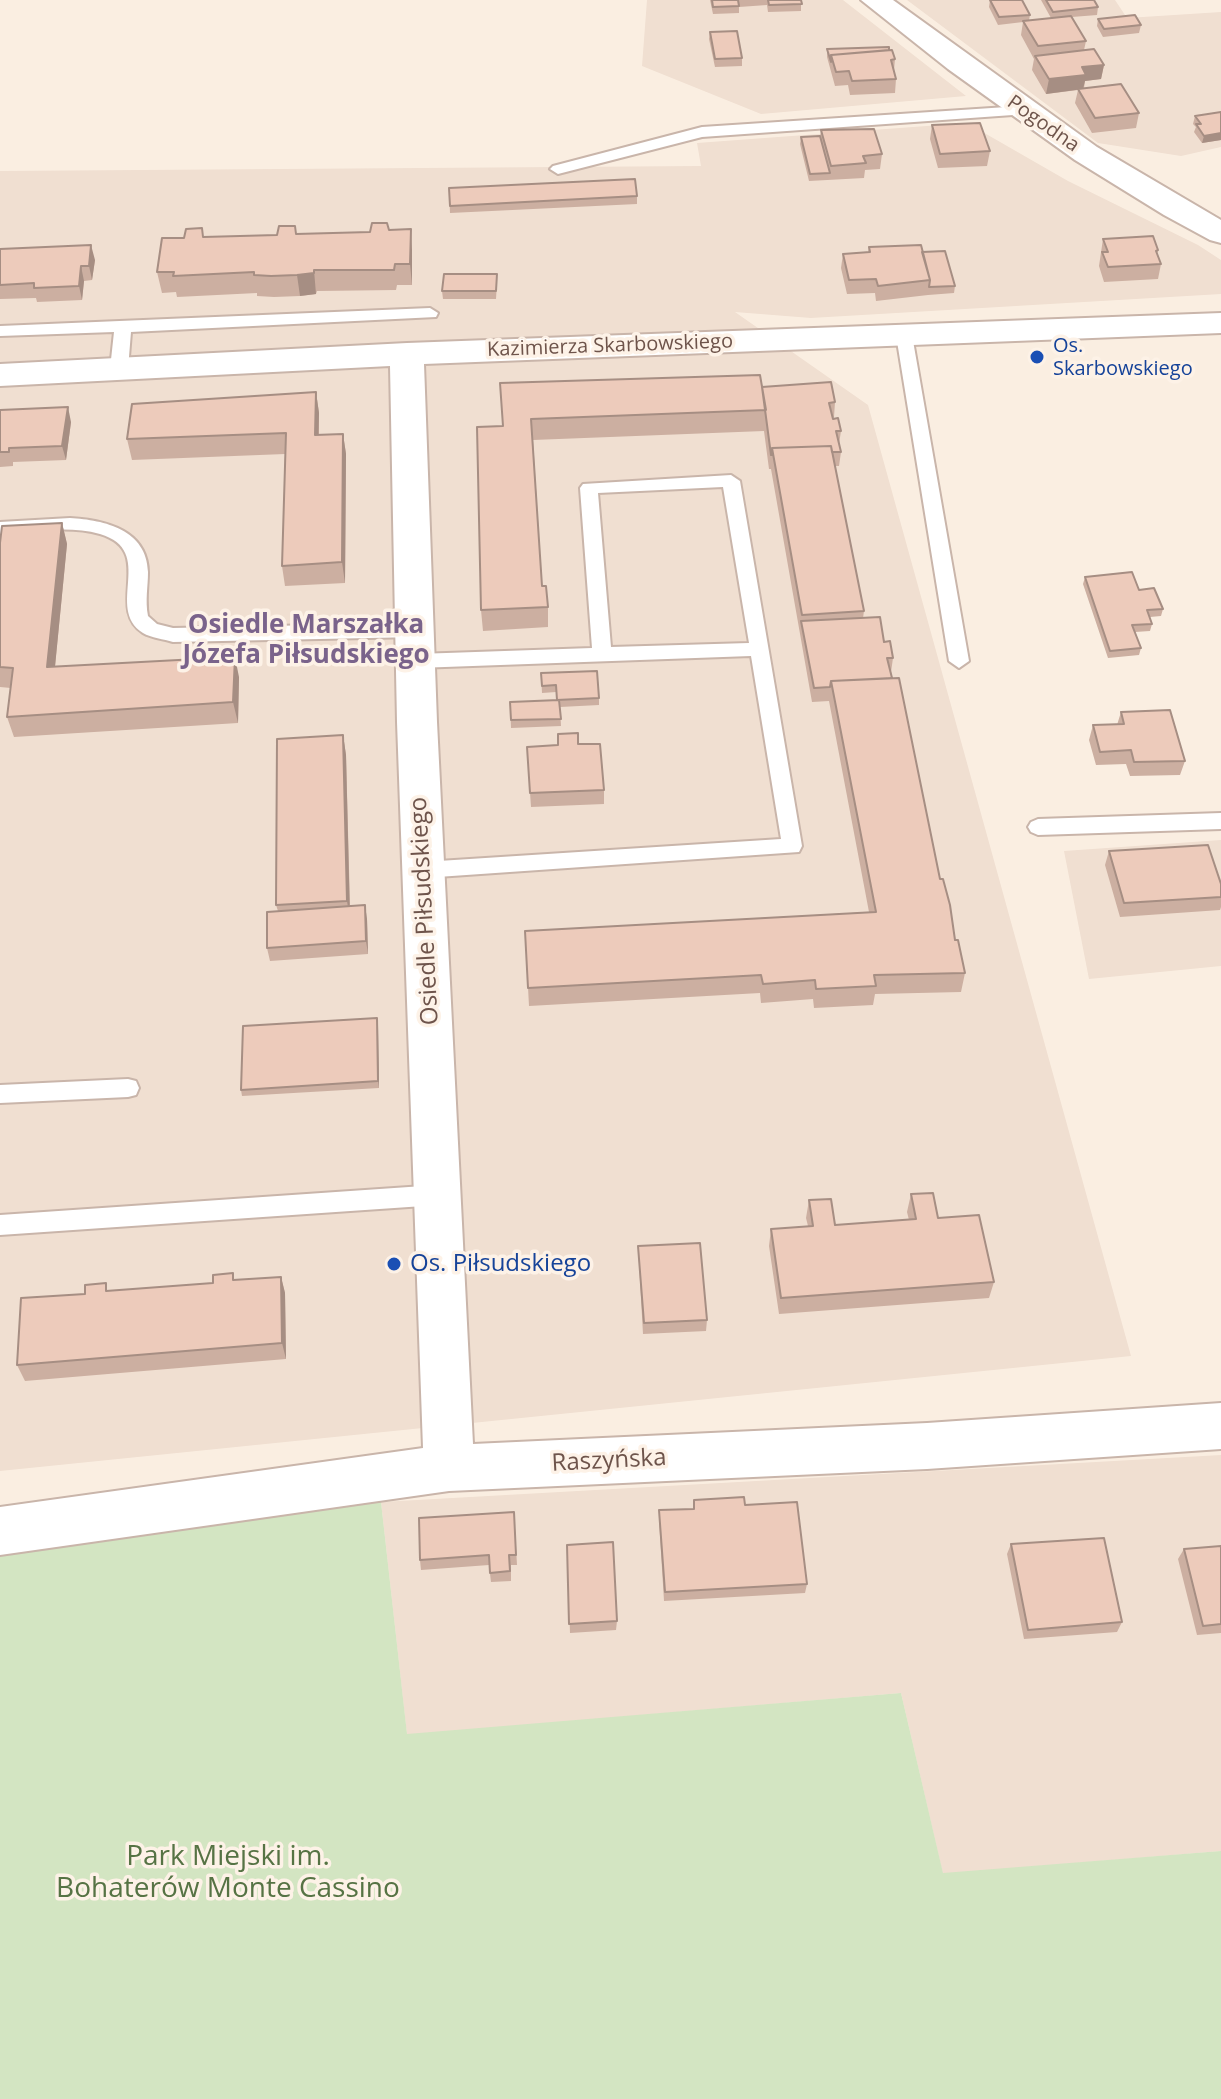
<!DOCTYPE html>
<meta charset="utf-8">
<style>
body{margin:0}
canvas{display:block;background:#faeee1}
</style>
<canvas width="1221" height="2099"></canvas>
<script>
const c = document.querySelector('canvas').getContext('2d');
c.lineJoin = 'round';
function fillPath(path, color) { c.fillStyle = color; c.fill(path, 'evenodd'); }
function strokePath(path, color, width, dash) { c.strokeStyle = color; c.lineWidth = width; c.lineCap = dash ? 'butt' : 'round'; c.setLineDash(dash || []); c.stroke(path); }
function label(font, color, halo, rows, align = 'center') {
  c.font = font + ' "Open Sans",sans-serif'; c.lineWidth = 7; c.setLineDash([]); c.textBaseline = 'middle'; c.strokeStyle = halo; c.fillStyle = color; for (const [text, x, y, turn = 0] of rows) {
    c.save(); c.translate(x, y); c.rotate((+turn || 0) * Math.PI / 180); c.textAlign = isNaN(turn) ? turn : align; if (halo) c.strokeText(text, 0, 0); c.fillText(text, 0, 0); c.restore();
  }
}
fillPath(new Path2D(`
 M647 0H843L966 96 761 114 642 66Z
 M907 0H1115L1127 18 1221 12V147L1181 156 1098 143Z
 M967 123 1068 181 1198 245 1221 260V294L811 318 735 312 868 405 1131 1356 0 1471V171L701 166 697 143Z
 M1221 840V966L1089 979 1064 851Z
 M1221 1455V1851L943 1874 901 1693 407 1735 381 1502Z`), '#f0dfd1');
fillPath(new Path2D(`
 M381 1502 407 1734 901 1693 943 1873 1221 1851V2099H0V1541Z`), '#d3e5c2');
const service = new Path2D(`
 M1022 106 1027 108V114L702 137 558 174 550 169 553 166 702 127Z
 M430 308 438 313 436 317 131 332 128 369 119 374 110 369 114 332 0 336V326Z
 M904 330 912 335 969 661 959 668 949 661 896 335Z
 M731 475 740 481 802 846 799 852 423 878 416 876 413 870 416 864 423 862 781 839 751 656 417 668 407 661 417 654 592 648 580 488 583 484ZM723 487 749 643 611 647 598 493Z
 M70 518C105 520 147 530 148 572 148 587 145 600 148 616L157 624 173 628 417 623 426 630 417 637 173 642C164 639 151 638 143 633 104 608 157 551 100 534 68 525 32 532 0 534V522Z
 M1221 813V829L1038 835 1031 832 1028 827 1031 822 1038 819Z
 M128 1079 136 1081 139 1088 136 1095 128 1097 0 1103V1085Z
 M438 1185 446 1188 450 1195 446 1202 438 1205 0 1235V1215Z`);
const minor = new Path2D(`
 M861 0H893L1097 147 1221 220V243L1210 240 1164 215 1075 160 948 69Z
 M1221 313V333L424 364 437 722 473 1444 927 1423 1221 1403V1449L927 1469 449 1491 0 1555V1507L423 1448 397 722 390 366 0 386V364L407 343Z`);
strokePath(service, '#c9b5aa', 4);
strokePath(minor, '#c9b5aa', 4);
fillPath(service, '#fff');
fillPath(minor, '#fff');
fillPath(new Path2D(`
 M710 0H801V11L768 12 767 5 739 7V13L713 14Z
 M990 0 1030 15 1029 20 1051 18 1041 0H1094L1098 7 1097 15 1072 17 1086 41 1084 50 1104 65 1101 79 1085 81 1084 88 1139 113 1136 128 1092 133 1075 103 1078 90 1046 94 1032 70 1034 59 1021 35 1023 22 998 25 989 7Z
 M1098 19 1141 25 1139 33 1103 37 1097 26Z
 M710 32 742 58V66L715 67 709 39Z
 M827 49 889 50 895 59 894 70 896 79 895 93 850 95 848 85 835 86 827 57Z
 M1221 112V140L1202 143 1194 132 1196 127 1193 124 1195 116Z
 M932 125 990 151 987 166 938 168 930 139Z
 M821 130 882 154 880 169 865 170 864 178 809 181 800 144 801 137H820Z
 M449 188 637 196V204L450 213Z
 M389 230 412 250V285H397L396 290 317 291 316 294 300 296 274 297 257 296V293L177 297 176 292 162 293 157 272 203 237 370 232Z
 M1103 239 1158 250 1157 255 1161 264 1158 279 1104 282 1099 266Z
 M869 247 922 252 955 286 954 293 928 295 876 301 875 293 847 294 841 268 843 254 868 252Z
 M0 249 95 260 92 280 84 281 82 300 37 302 36 298 0 299Z
 M497 282 496 299H443L442 291Z
 M500 383 762 387 835 402 834 417H832L841 431 839 444 841 452 839 466H835L864 611 863 618 884 642 893 658 891 672 940 879 955 940 965 973 961 992 875 994 873 1005 814 1008 813 999 761 1003 760 993 529 1006 525 931 869 912 829 701 812 702 771 469H769L764 431 533 440 542 586 548 607V627L483 631 481 610 503 426Z
 M316 392 319 413V435L343 434 346 454 345 583 285 586 282 566 285 454 132 460 127 439Z
 M0 410 71 422 66 460 13 462V466L0 467Z
 M62 523 67 544 55 666 239 677 238 723 14 737 7 717 11 688 0 687V543Z
 M1085 577 1139 590 1163 609 1161 616 1150 617 1152 624 1150 631 1135 632 1141 648 1139 655 1108 658 1083 584Z
 M541 673 599 698V705L560 707 561 726 511 728 510 702 557 700 556 692 542 693Z
 M1121 712 1185 761 1180 775 1130 776 1126 764 1096 765 1089 740 1093 725H1117Z
 M343 735 346 755 350 906 367 919 368 954 270 961 267 948 278 911 276 905Z
 M578 744 604 790V804L531 807 527 747Z
 M1109 851 1221 884V907L1220 910 1120 917 1105 865Z
 M377 1018 379 1088 242 1096 241 1090Z
 M911 1194 938 1218 994 1282 989 1298 779 1314 769 1246 771 1229 808 1226 806 1218 809 1200 835 1225 909 1220 907 1212Z
 M638 1246 707 1320 706 1331 643 1334Z
 M281 1277 285 1293 286 1359 25 1381 17 1365 85 1294Z
 M694 1500 745 1505 807 1584 805 1593 664 1601 659 1520V1510L693 1509Z
 M514 1512 517 1565H511V1581L491 1582 489 1565 421 1570 420 1560Z
 M1011 1544 1122 1622 1117 1632 1024 1639 1007 1554Z
 M567 1545 617 1621 616 1630 570 1633Z
 M1221 1546V1633L1197 1635 1178 1559 1184 1549Z`), '#ccafa1');
fillPath(new Path2D(`
 M1104 65 1101 79 1085 81 1083 89 1046 94 1049 79 1082 67Z
 M1221 133V140L1202 143 1204 136Z
 M411 229 412 250V285L410 264Z
 M91 245 95 260 92 280 89 266Z
 M81 266 84 281 82 300 79 286Z
 M314 270 316 294 300 296 297 275Z
 M316 392 319 413 318 455 315 435Z
 M68 407 71 422 66 460 62 446Z
 M343 434 346 454 345 583 342 562Z
 M62 523 67 544 53 687 47 667Z
 M235 657 239 677 238 723 233 702Z
 M343 735 346 755 350 920 347 901Z
 M365 905 367 919 368 954 366 941Z
 M377 1018 378 1025 379 1088 378 1081Z
 M281 1277 285 1293 286 1359 282 1343Z`), '#a68e83');
const building = new Path2D(`
 M712 0H738L739 6 713 7Z
 M768 0H801L802 4 769 5Z
 M990 0H1022L1030 15 999 17Z
 M1046 0H1094L1098 7 1053 12Z
 M1135 15 1141 25 1104 29 1098 19Z
 M1071 16 1086 41 1038 46 1023 21Z
 M737 31 742 58 715 59 710 32Z
 M889 47V50L831 55V62L827 49Z
 M1094 49 1104 65 1082 67 1086 75 1049 79 1035 56Z
 M892 50 895 59 891 60 896 79 852 81 849 71 836 72 831 55Z
 M1121 84 1139 113 1095 118 1078 89Z
 M1221 112V133L1204 136 1196 124H1201L1195 116Z
 M980 123 990 151 940 154 932 125Z
 M874 129 882 154 863 156 866 163 831 166 821 130Z
 M820 136 830 173 810 174 801 137Z
 M635 179 637 196 450 206 449 188Z
 M372 223H387L389 230 411 229 410 264H395L394 270H314V273L297 275 271 276 254 275V272L173 276 174 272H157L162 238H184L186 229 202 228 203 237 277 235 279 226H295L296 234 370 232Z
 M1153 236 1158 250 1156 251 1161 264 1108 267 1102 252H1108L1103 239Z
 M91 245 89 266H81L79 286 34 288V283L0 285V249Z
 M921 245 930 280 878 286 876 279 849 280 843 254 870 252 869 247Z
 M945 251 955 286 929 287 930 280 922 252Z
 M444 274H497L496 291H442Z
 M760 375 766 410 531 419 542 586H546L548 607 481 610 477 427 503 426 500 383Z
 M831 382 835 402 829 403 833 419 838 418 841 431H836L841 452H832L831 446 772 448V455H771L762 387Z
 M316 392 315 435 343 434 342 562 282 566 286 433 127 439 132 404Z
 M68 407 62 446 9 448V452H0V410Z
 M831 446 864 611 802 615 772 448Z
 M62 523 47 667 235 657 233 702 7 717 13 668 0 667V543L2 526Z
 M1132 572 1139 590 1154 588 1163 609 1147 610 1152 624 1132 625 1141 648 1110 651 1085 577Z
 M880 617 884 642 890 641 893 658H887L892 678 831 681 830 687 814 688 801 621Z
 M597 671 599 698 557 700 556 685 542 686 541 673Z
 M899 678 940 879H943L950 905 955 940H958L965 973 874 975 876 986 816 989 815 980 763 984 761 975 528 988 525 931 876 912 831 681Z
 M559 700 561 719 511 720 510 702Z
 M1170 710 1185 761 1134 762 1131 750 1100 752 1093 725 1124 724 1121 712Z
 M578 733V744H600L604 790 530 793 527 747 558 745V734Z
 M343 735 347 901 276 905 277 739Z
 M1208 845 1221 884V897L1124 903 1109 851Z
 M365 905 366 941 267 948V912Z
 M377 1018 378 1081 241 1090 243 1026Z
 M933 1193 938 1218 979 1215 994 1282 781 1298 771 1229 813 1226 809 1200 831 1199 835 1225 916 1219 911 1194Z
 M700 1243 707 1320 644 1323 638 1246Z
 M233 1273V1280L281 1277 282 1343 17 1365 21 1298 85 1294V1285L106 1283V1291L213 1283V1275Z
 M744 1497 745 1505 797 1502 807 1584 665 1592 659 1510 694 1509V1500Z
 M514 1512 516 1555H509L510 1571 490 1573 489 1555 420 1560 419 1518Z
 M1104 1538 1122 1622 1028 1630 1011 1544Z
 M613 1542 617 1621 569 1624 567 1545Z
 M1221 1546V1624L1203 1626 1184 1549Z`);
fillPath(building, '#edcbbb');
strokePath(building, '#a68e83', 2);
for (const [x, y, r, color] of [
 [1037,357,8,"#1a4fb4"],
 [394,1264,8,"#1a4fb4"]
]) { const dot = new Path2D(); dot.arc(x, y, r, 0, 2 * Math.PI); c.fillStyle = color; c.fill(dot); strokePath(dot, '#fdf2e7', 3); }
label('20px', '#6e544b', '#fdf2e7', [
 ["Pogodna",1043,124,35],
 ["Kazimierza Skarbowskiego",610,346,-2]
]);
label('20px', '#164399', '#fdf2e7', [
 ["Os.",1053,346],
 ["Skarbowskiego",1053,369]
], 'left');
label('24px', '#6e544b', '#fdf2e7', [
 ["Osiedle Piłsudskiego",425,911,-93],
 ["Raszyńska",609,1461,-3]
]);
label('24px', '#164399', '#fdf2e7', [
 ["Os. Piłsudskiego",410,1264]
], 'left');
label('bold 26px', '#7a638b', '#fdf2e7', [
 ["Osiedle Marszałka",306,626],
 ["Józefa Piłsudskiego",306,656]
]);
label('28px', '#567344', '#fdf2e7', [
 ["Park Miejski im.",228,1857],
 ["Bohaterów Monte Cassino",228,1889]
]);
</script>
